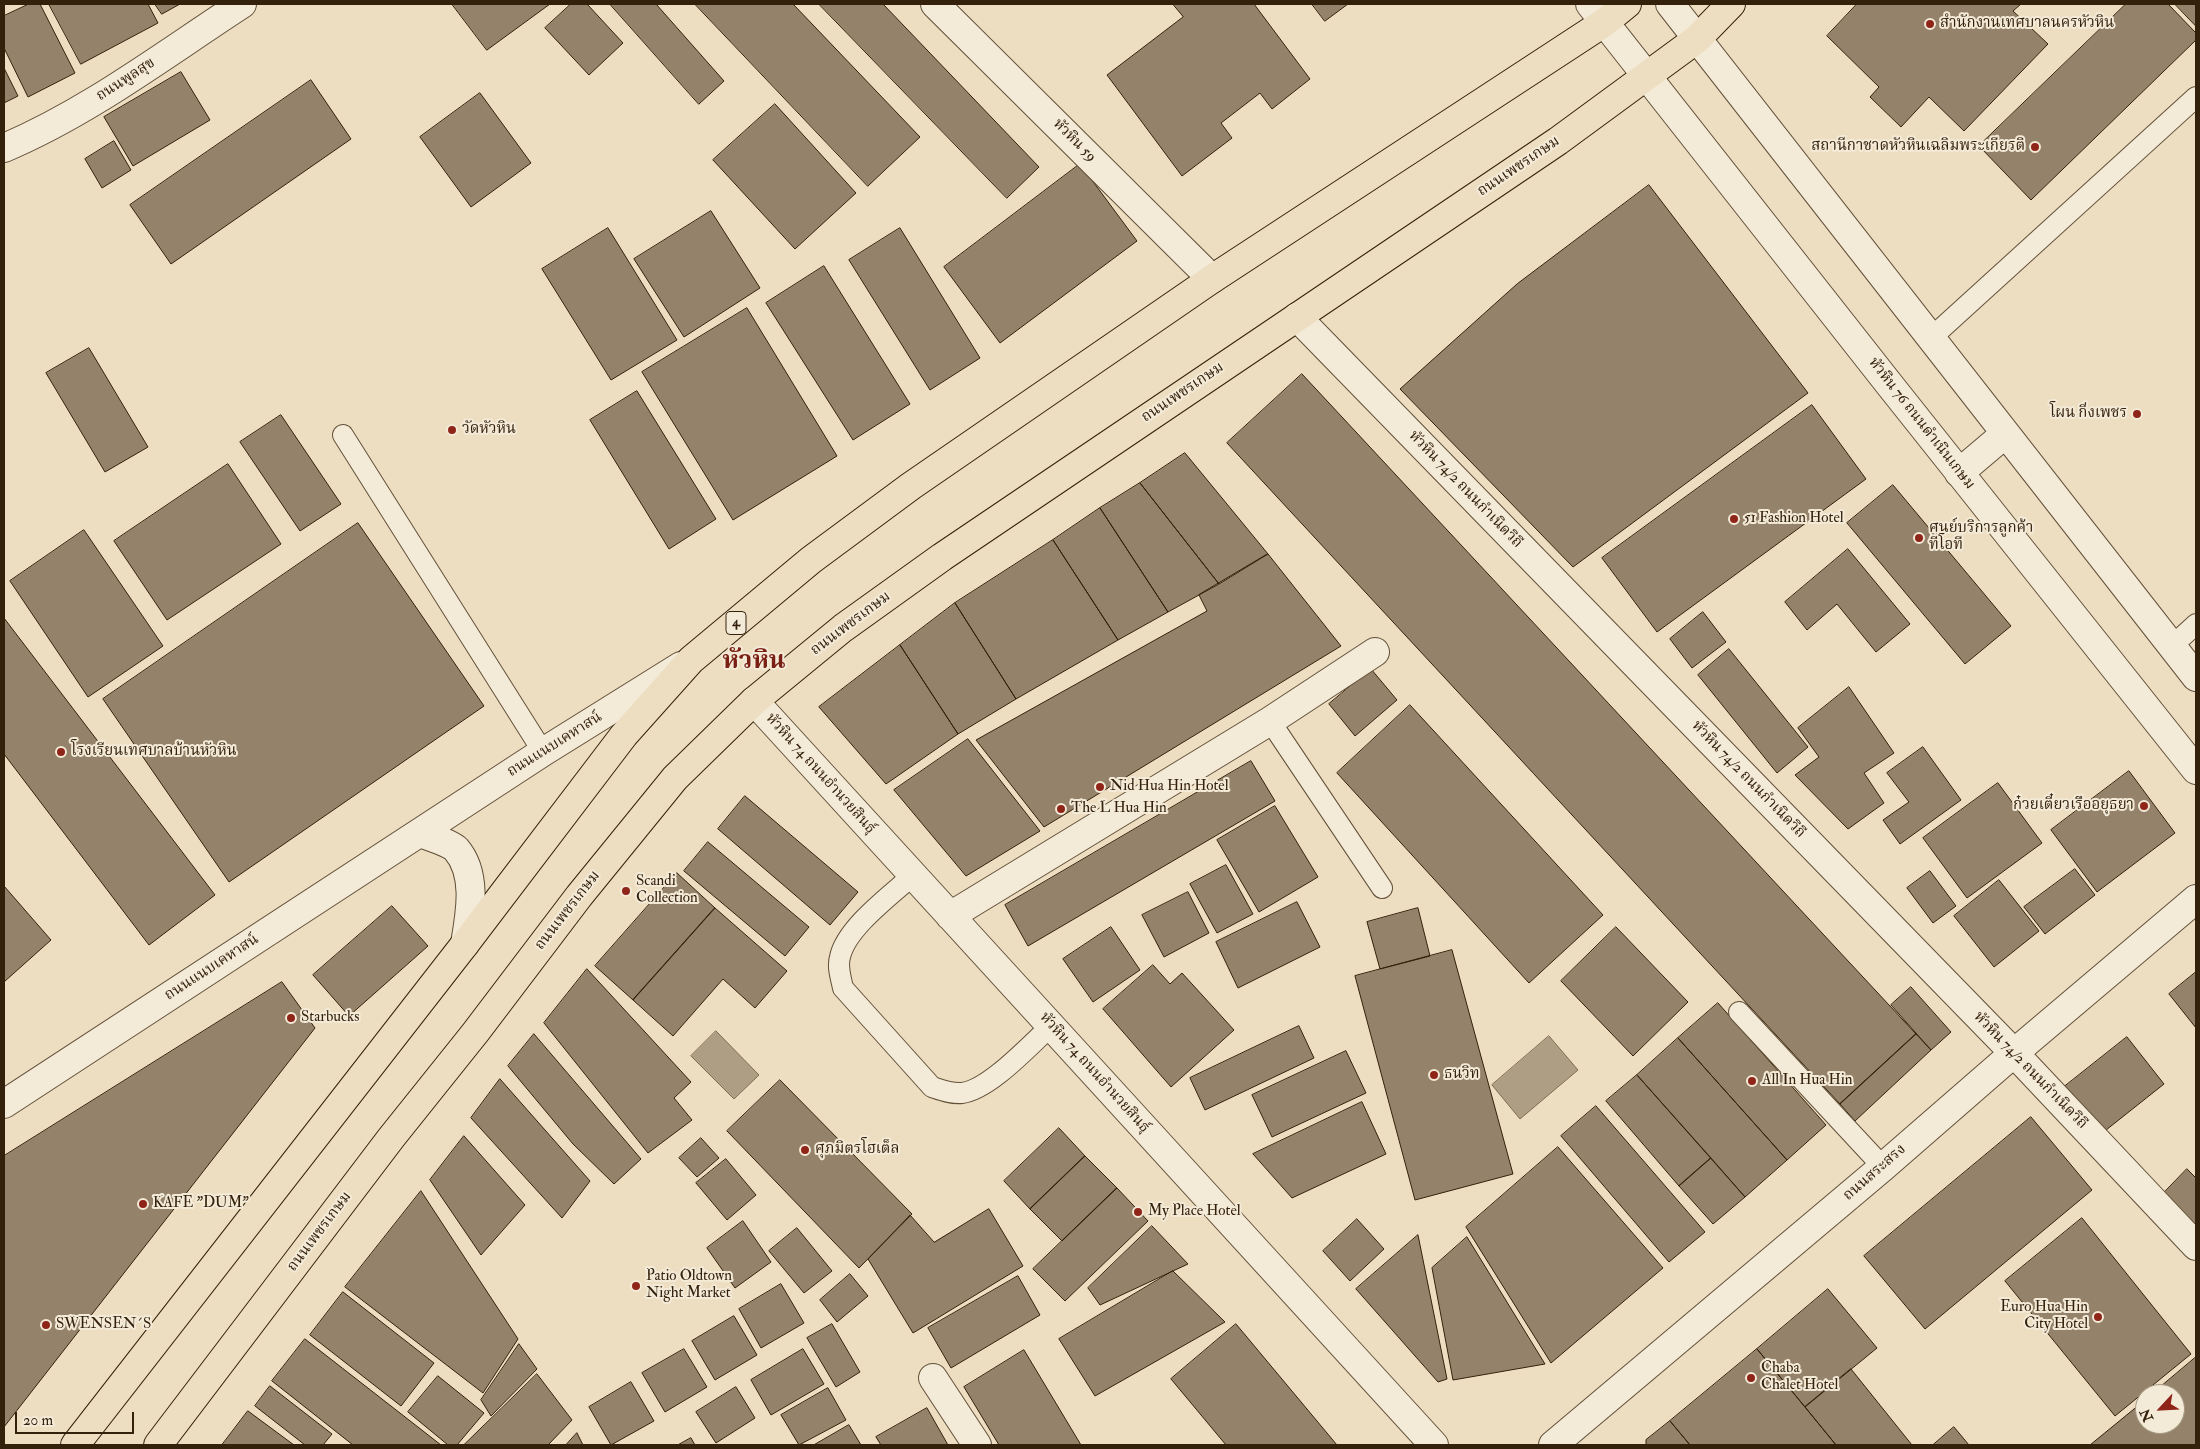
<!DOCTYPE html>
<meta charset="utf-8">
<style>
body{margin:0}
#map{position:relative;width:2200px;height:1449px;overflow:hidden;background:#eddec2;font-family:"IM FELL Double Pica",serif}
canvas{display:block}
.frame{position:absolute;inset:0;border:5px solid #34210b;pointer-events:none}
.north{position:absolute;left:2135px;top:1384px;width:50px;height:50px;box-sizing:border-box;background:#f3ead7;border:1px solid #a79a85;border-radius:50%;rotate:245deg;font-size:14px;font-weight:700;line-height:20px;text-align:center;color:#34210b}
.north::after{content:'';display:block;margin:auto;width:18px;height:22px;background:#8f2418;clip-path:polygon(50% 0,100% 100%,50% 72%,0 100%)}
.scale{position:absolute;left:15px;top:1412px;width:119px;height:22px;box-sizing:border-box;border:2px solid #34210b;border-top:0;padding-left:6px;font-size:15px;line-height:18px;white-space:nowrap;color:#34210b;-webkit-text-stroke:4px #f3ead7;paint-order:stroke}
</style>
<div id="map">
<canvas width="2200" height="1449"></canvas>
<div class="frame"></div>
<div class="north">N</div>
<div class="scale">20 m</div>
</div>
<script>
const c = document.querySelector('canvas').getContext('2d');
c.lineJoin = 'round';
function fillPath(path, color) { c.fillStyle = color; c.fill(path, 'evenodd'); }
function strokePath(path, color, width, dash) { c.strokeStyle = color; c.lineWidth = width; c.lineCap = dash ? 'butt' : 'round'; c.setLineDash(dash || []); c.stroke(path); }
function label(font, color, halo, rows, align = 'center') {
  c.font = font + ' "IM FELL Double Pica","Noto Serif Thai",serif'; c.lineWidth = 4; c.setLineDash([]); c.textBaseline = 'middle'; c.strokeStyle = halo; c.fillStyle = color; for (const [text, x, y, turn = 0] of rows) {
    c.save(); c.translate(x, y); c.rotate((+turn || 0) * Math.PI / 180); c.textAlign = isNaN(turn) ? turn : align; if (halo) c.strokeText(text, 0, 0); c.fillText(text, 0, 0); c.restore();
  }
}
const water = new Path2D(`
 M716 1031 759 1075 734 1099 691 1056Z
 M1549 1036 1578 1070 1520 1119 1492 1085Z`);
fillPath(water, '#ae9e84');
strokePath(water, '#7d6c54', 1);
const building = new Path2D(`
 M29 4H40L75 73 28 97 4 48V16Z
 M49 4H148L158 23 81 64Z
 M155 4H180L162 14Z
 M452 4H550L487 50Z
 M571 4H587L623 43 589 75 545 28Z
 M610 4H656L724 81 699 104Z
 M695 4H793L920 137 868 186Z
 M819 4H883L1039 167 1007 198Z
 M1173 4H1254L1310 79 1272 109 1260 93 1221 123 1232 138 1182 176 1107 75 1183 17Z
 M1312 4H1348L1325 21Z
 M1857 4H2021L2013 11 2048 44 1964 131 1929 97 1901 127 1870 97 1879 87 1827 36Z
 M2126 4H2168L2196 33V40L2031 200 1979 146Z
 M2175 4H2196V26Z
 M4 68 18 96 4 103Z
 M181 72 210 120 133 166 104 117Z
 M311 80 351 139 171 264 130 205Z
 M480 93 531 163 471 207 420 137Z
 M775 104 856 193 795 249 713 160Z
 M114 141 131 170 102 188 85 159Z
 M1080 164 1137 241 1000 343 944 267Z
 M1649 185 1808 393 1573 567 1400 389 1517 284Z
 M711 211 760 288 684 337 634 259Z
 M608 228 677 340 611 380 542 269Z
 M900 228 980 358 930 390 849 260Z
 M824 266 910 404 853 440 766 303Z
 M747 308 837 456 733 520 642 372Z
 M89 348 148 447 105 472 46 373Z
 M1302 374 1916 1034 1840 1104 1227 443Z
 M637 391 716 519 669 549 590 420Z
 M1812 405 1866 479 1657 632 1602 558Z
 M281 415 341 504 300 531 240 442Z
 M1185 453 1268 554 1219 584 1140 483Z
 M228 464 281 544 167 620 114 541Z
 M1140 483 1219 584 1168 612 1100 508Z
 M1893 485 2011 626 1965 664 1847 523Z
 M1100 508 1168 612 1118 640 1053 540Z
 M358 523 484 706 229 882 103 699Z
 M84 530 163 646 88 697 10 581Z
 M1053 540 1118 640 1016 699 955 603Z
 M1848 549 1910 624 1876 652 1837 604 1807 630 1785 602Z
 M1268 554 1341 646 1044 827 976 740 1207 611 1199 595Z
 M955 603 1016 699 958 734 900 645Z
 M1703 612 1726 642 1692 668 1670 639Z
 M4 618 215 895 149 945 4 754Z
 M900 645 958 734 886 784 819 707Z
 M1729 649 1808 747 1777 773 1698 675Z
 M1371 669 1397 700 1355 736 1329 704Z
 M1849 687 1894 753 1864 773 1884 803 1848 829 1795 775 1819 757 1798 728Z
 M1410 705 1603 915 1529 983 1337 773Z
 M968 739 1040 831 966 876 894 790Z
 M1923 747 1961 800 1900 844 1883 820 1909 802 1887 773Z
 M1251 761 1275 801 1028 946 1005 905Z
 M2129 771 2175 833 2097 892 2051 830Z
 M1998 783 2042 843 1967 898 1923 838Z
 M745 796 858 892 830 925 718 829Z
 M1275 806 1318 877 1259 912 1217 840Z
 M708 842 809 927 785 956 684 871Z
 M1226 865 1253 914 1217 933 1190 884Z
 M2075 869 2095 895 2045 934 2024 907Z
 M1930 871 1956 906 1933 923 1907 888Z
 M677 873 715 908 633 1000 595 966Z
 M1999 880 2039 931 1994 967 1954 916Z
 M4 886 51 940 4 982Z
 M1188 892 1209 933 1164 957 1142 915Z
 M1297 902 1320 947 1238 988 1216 942Z
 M392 906 428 946 349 1016 313 975Z
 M715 908 787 971 755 1008 723 979 673 1036 633 1000Z
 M1418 908 1430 956 1380 969 1367 922Z
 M1111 927 1140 970 1093 1002 1063 959Z
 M1616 927 1688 1002 1633 1056 1561 981Z
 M1452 950 1513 1174 1415 1200 1355 976Z
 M1153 965 1170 984 1182 973 1234 1030 1171 1087 1103 1009Z
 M587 969 691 1082 674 1098 692 1120 648 1153 544 1023Z
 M2196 972V1028L2169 994Z
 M282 982 315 1028 4 1427V1156Z
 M1911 987 1951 1032 1931 1050 1891 1005Z
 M1718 1003 1826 1125 1787 1160 1678 1038Z
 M1299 1026 1314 1058 1205 1110 1190 1078Z
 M534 1034 641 1159 614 1184 573 1144 508 1066Z
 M1916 1034 1931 1050 1855 1121 1840 1104Z
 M2127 1037 2164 1084 2101 1134 2064 1087Z
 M1678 1038 1787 1160 1745 1197 1637 1075Z
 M1346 1051 1366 1093 1272 1137 1252 1095Z
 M1637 1075 1711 1158 1679 1186 1606 1101Z
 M500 1079 590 1181 562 1218 471 1118Z
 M780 1080 912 1214 859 1268 727 1131Z
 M1362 1102 1386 1154 1292 1198 1253 1154Z
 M1596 1106 1705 1232 1669 1262 1561 1136Z
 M2031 1117 2092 1190 1925 1329 1864 1256Z
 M1059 1128 1085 1156 1030 1209 1004 1181Z
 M464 1136 525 1205 481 1255 430 1180Z
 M701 1138 719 1158 697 1177 679 1158Z
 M1558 1147 1663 1268 1551 1363 1466 1227Z
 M1085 1156 1117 1188 1062 1241 1030 1209Z
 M1711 1158 1745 1197 1713 1224 1679 1186Z
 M726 1159 756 1195 727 1220 696 1183Z
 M2187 1169 2196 1178V1236L2159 1198Z
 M1117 1188 1148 1221 1065 1301 1033 1269Z
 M421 1191 518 1339 483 1393 345 1287Z
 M989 1209 1023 1266 913 1333 868 1259 910 1215 934 1242Z
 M2082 1218 2191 1354 2115 1416 2005 1281Z
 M1357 1219 1384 1249 1350 1281 1323 1251Z
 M743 1221 771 1262 735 1288 707 1248Z
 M1152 1226 1188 1264 1100 1305 1088 1288Z
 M797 1228 832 1271 804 1293 769 1251Z
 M1418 1235 1447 1379 1438 1382 1356 1289Z
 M1467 1237 1545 1364 1453 1380 1432 1268Z
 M1173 1271 1225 1322 1095 1396 1059 1339Z
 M850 1274 868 1296 837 1322 820 1300Z
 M1018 1276 1040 1315 951 1368 928 1328Z
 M781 1284 804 1323 761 1348 739 1309Z
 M1828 1289 1877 1348 1805 1407 1757 1349Z
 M343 1292 434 1363 401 1406 310 1335Z
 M734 1316 757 1355 715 1380 692 1341Z
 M832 1324 860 1372 836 1387 807 1338Z
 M1236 1324 1337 1445H1226L1171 1379Z
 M305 1339 441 1445H353L272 1381Z
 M519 1344 537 1369 491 1416 481 1400Z
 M684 1349 707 1387 665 1412 642 1373Z
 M803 1349 824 1384 771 1415 751 1380Z
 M1757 1349 1805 1407 1836 1445H1690L1670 1421Z
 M1024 1350 1081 1445H999L964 1387Z
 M2196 1357V1445H2090L2145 1400V1424H2175V1394H2152Z
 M1851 1369 1912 1445H1836L1805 1407Z
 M537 1374 572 1420 548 1445H464Z
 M438 1376 484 1413 457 1445H448L408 1412Z
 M631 1382 654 1421 611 1445 589 1407Z
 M270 1386 332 1434 323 1445H305L255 1406Z
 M736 1387 755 1418 716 1443 696 1412Z
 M828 1388 846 1420 799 1445 781 1415Z
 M927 1408 948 1445H881L876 1437Z
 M248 1411 294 1445H222Z
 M1670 1421 1690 1445H1646V1440Z
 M849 1425 861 1445H814Z
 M1954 1427 1969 1445H1933Z
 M577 1433 583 1445H566Z
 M691 1438 695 1445H678Z`);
fillPath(building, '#94836a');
strokePath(building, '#34210b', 1);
const service = new Path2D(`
 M1931 338 2196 97
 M343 435 543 752
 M2172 646 2196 624
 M1270 721 1382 888
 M912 876C891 895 846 928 840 957 837 967 841 978 843 988L932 1087C941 1090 951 1094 962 1093 989 1090 1030 1045 1051 1026
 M1739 1012 1883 1167`);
const minor = new Path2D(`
 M935 4 1212 279
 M4 148C89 112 165 54 242 4
 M1297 317 2014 1053 2196 1246
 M754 701 1434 1445
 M950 916 1270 721 1375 652
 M933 1378 977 1445
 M1553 1445 1883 1167 2014 1053 2196 899`);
const tertiary = new Path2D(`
 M1590 4 1889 384 2196 770
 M1670 4 2196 677
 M1959 473 2005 434
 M420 833C428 836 450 843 456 849 478 874 470 914 465 944
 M4 1104 543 752 681 666`);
const primary = new Path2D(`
 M75 1445 465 944 624 735 691 660 811 560 911 486 1212 279 1605 22 1627 4
 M158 1445 391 1138 475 1033 579 896 675 778 754 701 843 628 942 557 1558 141 1697 39 1731 4`);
strokePath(service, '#625039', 22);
strokePath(minor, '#625039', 30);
strokePath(tertiary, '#625039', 30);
strokePath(primary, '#34210b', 30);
strokePath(service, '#f3ead7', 20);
strokePath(minor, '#f3ead7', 28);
strokePath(tertiary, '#f3ead7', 28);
strokePath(primary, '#eddec2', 28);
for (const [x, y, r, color] of [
 [1930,24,5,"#8f2418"],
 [2035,147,5,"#8f2418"],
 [2137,414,5,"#8f2418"],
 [452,430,5,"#8f2418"],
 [1734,519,5,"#8f2418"],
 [1919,538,5,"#8f2418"],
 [61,752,5,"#8f2418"],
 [1100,787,5,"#8f2418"],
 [2144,806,5,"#8f2418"],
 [1061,809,5,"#8f2418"],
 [626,891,5,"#8f2418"],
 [291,1018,5,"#8f2418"],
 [1434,1075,5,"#8f2418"],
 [1752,1081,5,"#8f2418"],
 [805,1150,5,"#8f2418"],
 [143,1204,5,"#8f2418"],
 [1138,1212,5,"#8f2418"],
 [636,1286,5,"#8f2418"],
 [2098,1317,5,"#8f2418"],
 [46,1325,5,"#8f2418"],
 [1751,1378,5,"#8f2418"]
]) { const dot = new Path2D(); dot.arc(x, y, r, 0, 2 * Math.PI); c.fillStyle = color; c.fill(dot); strokePath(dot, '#f3ead7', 2); }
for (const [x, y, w] of [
 [736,623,20]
]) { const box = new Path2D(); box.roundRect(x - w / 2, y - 11.5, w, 23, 4); c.fillStyle = '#f3ead7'; c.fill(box); strokePath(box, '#34210b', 1); }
label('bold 14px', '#34210b', null, [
 ["4",736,623]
]);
label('15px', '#34210b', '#f3ead7', [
 ["สำนักงานเทศบาลนครหัวหิน",1940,24],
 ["สถานีกาชาดหัวหินเฉลิมพระเกียรติ",2025,147,"right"],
 ["โผน กิ่งเพชร",2127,414,"right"],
 ["วัดหัวหิน",462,430],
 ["51 Fashion Hotel",1744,519],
 ["ศูนย์บริการลูกค้า",1929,529],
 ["ทีโอที",1929,546],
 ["โรงเรียนเทศบาลบ้านหัวหิน",71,752],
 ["Nid Hua Hin Hotel",1110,787],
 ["ก๋วยเตี๋ยวเรืออยุธยา",2134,806,"right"],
 ["The L Hua Hin",1071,809],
 ["Scandi",636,882],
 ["Collection",636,899],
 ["Starbucks",301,1018],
 ["ธนวิท",1444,1075],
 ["All In Hua Hin",1762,1081],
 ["ศุภมิตรโฮเต็ล",815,1150],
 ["KAFE \"DUM\"",153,1204],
 ["My Place Hotel",1148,1212],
 ["Patio Oldtown",646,1277],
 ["Night Market",646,1294],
 ["Euro Hua Hin",2088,1308,"right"],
 ["City Hotel",2088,1325,"right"],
 ["SWENSEN´S",56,1325],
 ["Chaba",1761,1369],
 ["Chalet Hotel",1761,1386]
], 'left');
label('15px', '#34210b', '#f3ead7', [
 ["ถนนพูลสุข",126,80,-33],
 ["หัวหิน 59",1074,141,45],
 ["ถนนเพชรเกษม",1519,167,-34],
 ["ถนนเพชรเกษม",1183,393,-34],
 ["หัวหิน 76 ถนนดำเนินเกษม",1921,424,52],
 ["หัวหิน 74/2 ถนนกำเนิดวิถี",1465,490,46],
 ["ถนนเพชรเกษม",851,624,-37],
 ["ถนนแนบเคหาสน์",555,745,-32],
 ["หัวหิน 74 ถนนอำนวยสินธุ์",820,774,48],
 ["หัวหิน 74/2 ถนนกำเนิดวิถี",1748,780,46],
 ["ถนนเพชรเกษม",568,911,-52],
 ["ถนนแนบเคหาสน์",212,968,-33],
 ["หัวหิน 74/2 ถนนกำเนิดวิถี",2030,1071,46],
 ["หัวหิน 74 ถนนอำนวยสินธุ์",1094,1073,48],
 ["ถนนสระสรง",1875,1173,-41],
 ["ถนนเพชรเกษม",320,1232,-53]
]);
label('bold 25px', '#7a1f14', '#f3ead7', [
 ["หัวหิน",754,663]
]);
</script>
